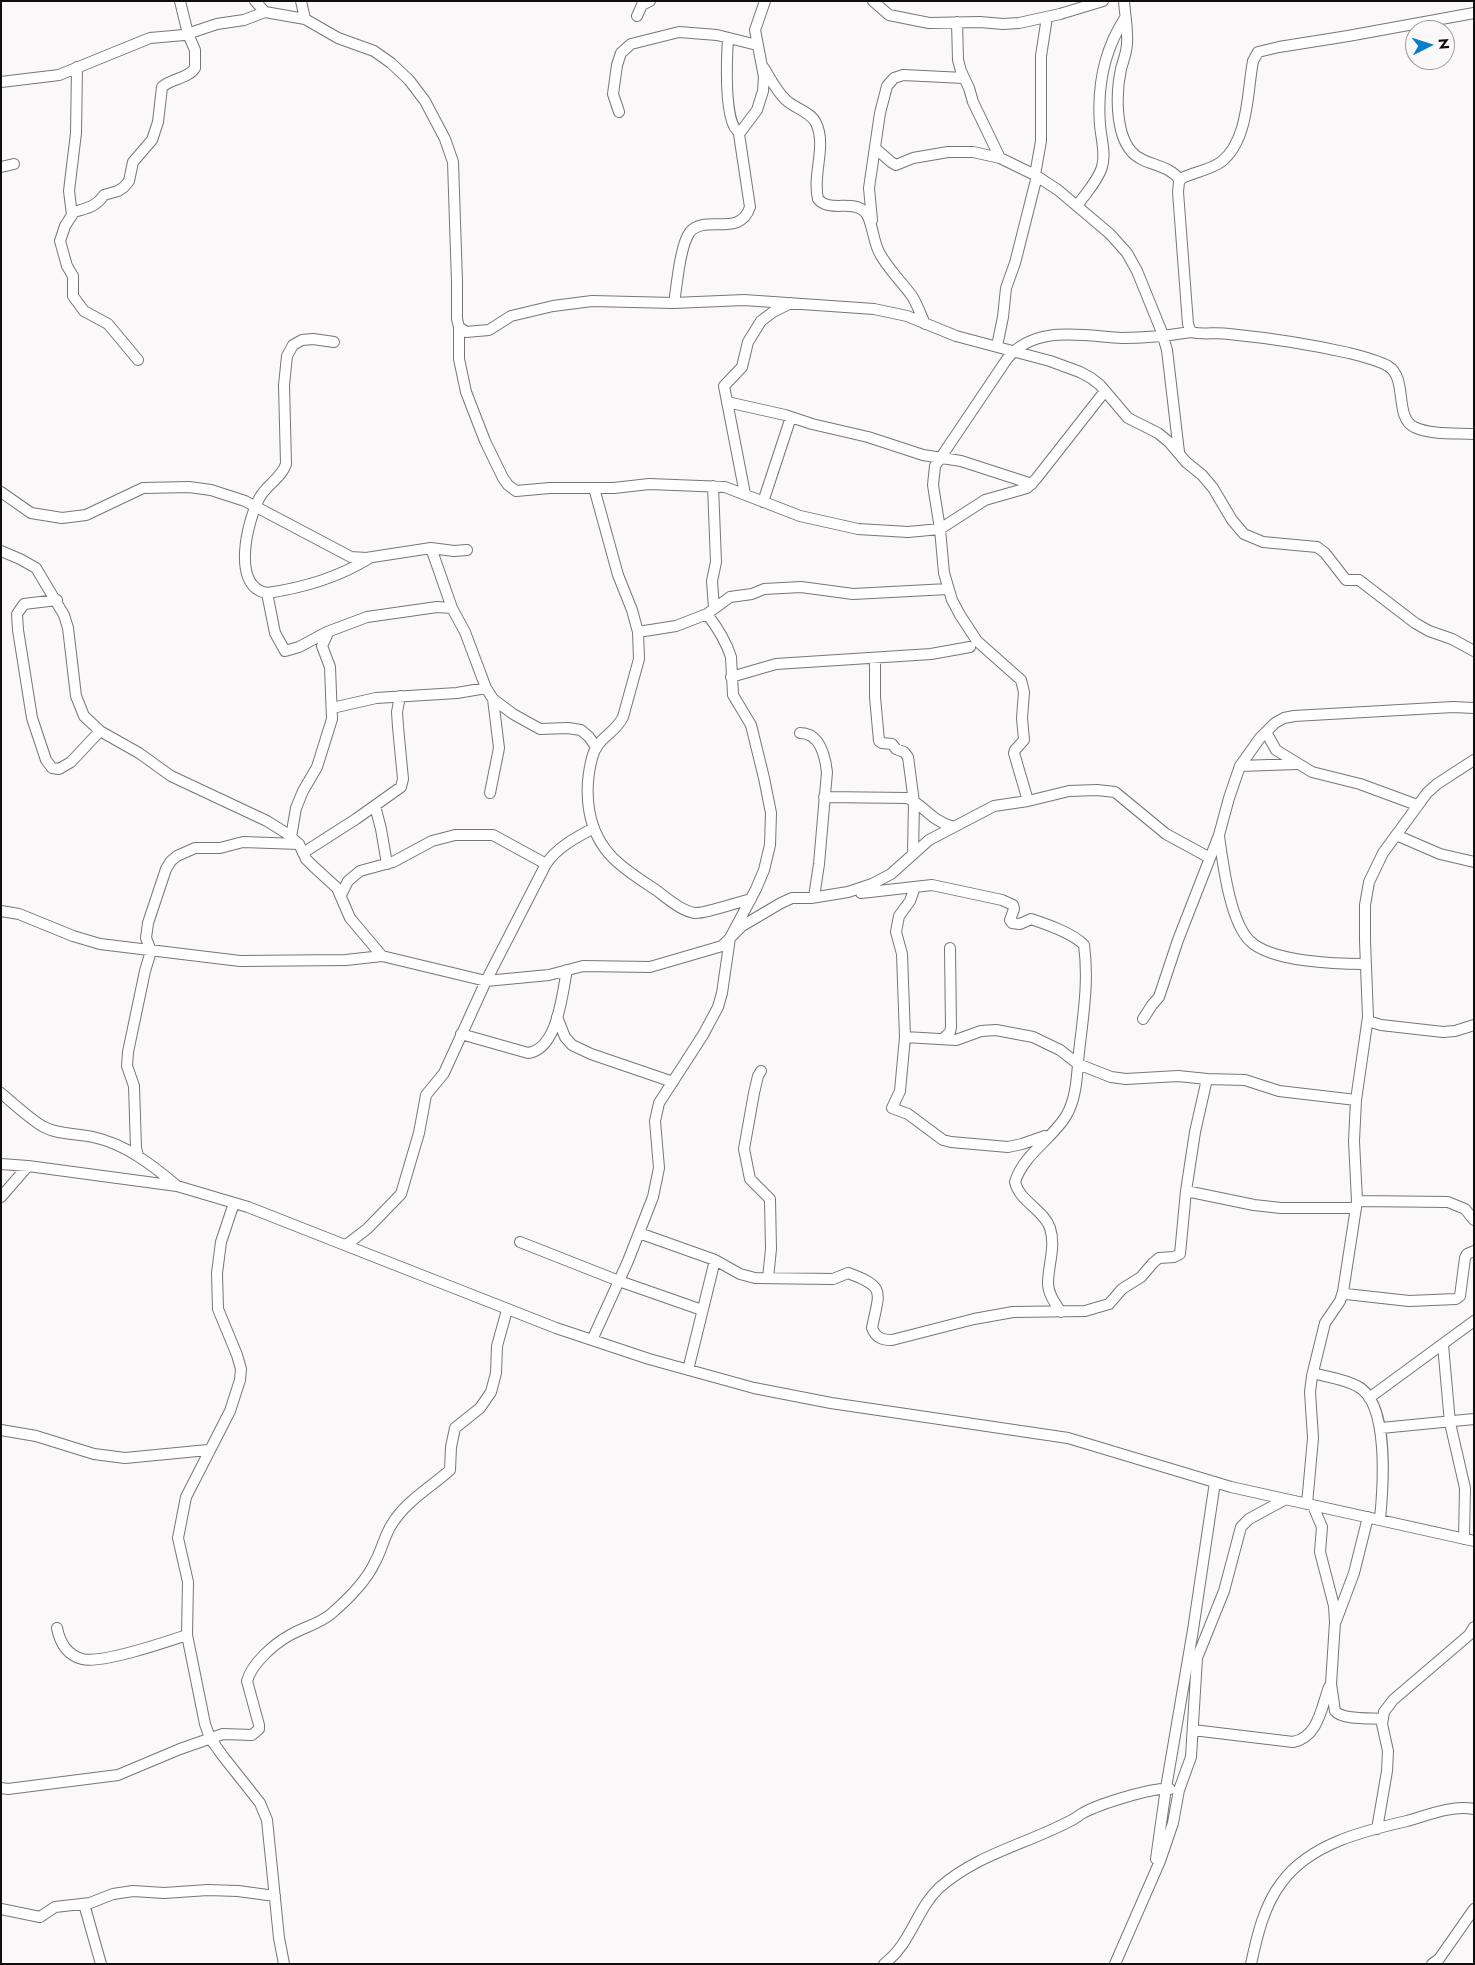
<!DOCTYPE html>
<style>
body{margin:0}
#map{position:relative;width:1475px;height:1965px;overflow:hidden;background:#fbf8fa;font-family:Jost,sans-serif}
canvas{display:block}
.frame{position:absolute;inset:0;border:2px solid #0f0e0f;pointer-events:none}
.north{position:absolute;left:1405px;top:20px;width:50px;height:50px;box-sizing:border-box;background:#fbf8fa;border:1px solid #9d9a9c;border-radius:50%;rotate:85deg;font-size:14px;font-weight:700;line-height:20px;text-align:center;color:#0f0e0f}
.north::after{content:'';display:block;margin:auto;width:18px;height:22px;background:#0780c9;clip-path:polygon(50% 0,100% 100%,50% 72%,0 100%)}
</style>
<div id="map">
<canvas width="1475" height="1965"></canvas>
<div class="frame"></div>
<div class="north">N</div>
</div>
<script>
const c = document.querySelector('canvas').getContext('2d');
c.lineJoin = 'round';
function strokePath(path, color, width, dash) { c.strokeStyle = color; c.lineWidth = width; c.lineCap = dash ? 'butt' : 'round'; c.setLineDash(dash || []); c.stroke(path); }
const minor = new Path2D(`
 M255 1 265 12 305 19 338 38 374 51 391 63 409 80 425 101 445 139 453 162 457 282V319L459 327 466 332 489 330 511 316 553 306 592 301 674 303 744 300 874 309 907 316 956 336 1050 361 1080 372 1091 378 1100 385 1128 418 1158 433 1169 442 1186 462 1202 475 1213 488 1232 520 1244 534 1263 542 1317 547 1325 553 1346 580H1359L1415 623 1429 631 1452 639 1474 651
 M301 1 305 19
 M873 1 889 15 929 23 980 22 1003 24 1019 23 1060 14 1103 1
 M1124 1C1125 15 1128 30 1127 43 1127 52 1123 61 1121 69 1116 92 1115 132 1131 151 1143 166 1168 163 1180 180
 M1474 13 1348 36 1279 47 1258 52 1253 61C1247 92 1249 140 1221 162 1210 170 1194 172 1182 178L1179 182 1178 192 1188 324 1191 332C1203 335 1216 332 1229 334 1269 338 1309 344 1349 353 1361 356 1377 360 1388 366 1408 378 1394 417 1414 427 1431 435 1455 433 1474 434
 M637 16 642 5 650 1
 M957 22 958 60 961 71 969 88 973 102 1000 158 1035 175 1058 190 1110 234 1127 253 1137 271 1161 330 1167 350 1179 452
 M728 38C727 55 723 124 739 132
 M764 68C770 78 777 92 786 100 794 108 811 112 816 123 827 146 812 175 818 199 829 213 853 199 865 212 872 219 873 241 879 252 887 268 901 281 912 296 917 304 921 315 925 324
 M1 82 59 75 150 38 184 35 217 24 244 20 265 12
 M619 112 613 94 617 65 621 53 631 44 679 32 717 35 757 45
 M875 148 891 162 896 165 913 158 948 152H973L1000 158
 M1 167 14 164
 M1035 175 1041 141V56L1047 17
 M1077 206C1085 194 1098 181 1102 167 1106 154 1101 138 1100 125 1097 86 1104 50 1125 18
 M72 215 69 191 76 133 77 67
 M872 220 869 188 880 113 887 86 894 78 903 75 964 78
 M674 303C677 285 680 245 690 232 705 214 740 238 750 207L739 134 757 110 763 91 764 77 755 30 765 1
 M459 327V359L466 392 485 441 503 478 508 485 516 491 550 488H614L649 484 725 487 800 516 858 529 908 532 940 529 985 500 1027 488 1036 479 1105 391
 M334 342 313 339 302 340 293 345 287 356 284 385 286 464C282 477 267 485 260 497 248 518 230 587 267 593 302 588 337 578 368 559
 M997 346 1003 317 1006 288 1015 263 1037 176
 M138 360 108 324 84 311 73 296V276L67 266 60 241 65 226 74 212C87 208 96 207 104 195L118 191 124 187 129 181 133 162 152 140 158 122 162 87C172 78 188 79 195 68V50L188 34 180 1
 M727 402 785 415 812 424 868 437 923 455 961 461 1032 484
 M713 486 716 562 712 581 714 608
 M594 488 618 575 632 610 638 632 639 659 623 717C615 734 597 737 592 758 583 793 587 832 613 858 626 871 641 880 656 890 667 898 681 911 695 913 705 914 738 902 751 899
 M1 492 31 513 62 518 86 515 143 488 189 487 211 490 245 501 351 557 366 558 431 548 454 551 467 550
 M745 494 724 386 742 367 748 342 761 321 773 312 791 303
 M763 502 791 417
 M431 548 452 608 465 632 486 688 493 699 513 714 540 729 568 728 581 730 589 737 596 747
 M1 551 20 559 36 568 64 615 68 628 76 696 84 716 100 731 139 753 171 776 267 821 286 833 299 844 306 859 313 866 337 888 350 918 382 956
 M267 593 275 633 285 651 299 647 327 632 367 617 437 607 452 608
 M57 600 24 604 17 614 18 630 32 718 46 760 52 768 59 769 71 762 100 731
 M638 632 676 626 707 614 730 597 752 594 764 589 801 587 853 594 948 589
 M875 658V697L879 741 882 743 892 744 896 749 904 752 908 757 914 802 913 854
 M731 677 776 664 931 654 970 647
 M332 708 376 698 457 693 486 688
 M1266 732 1276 750 1312 772 1360 784 1417 805
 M800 733C820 733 825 755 827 772L819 864 814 897
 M1240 766 1297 764
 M490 793 499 748 493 699
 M824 797 907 798C922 803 930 820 951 826
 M1028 801 1014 753 1015 750 1024 740 1022 718 1024 692 1021 680 977 641 960 615 952 600 944 573 940 529 933 485 935 466 1007 359C1034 324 1084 336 1122 338 1142 338 1172 335 1191 332
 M375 806 381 829 387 864
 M1396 835 1440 854 1474 862
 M1219 836C1223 864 1230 922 1250 941 1271 962 1337 964 1365 964
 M291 837 296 808 303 791 317 767 332 719 330 667 322 646 328 633
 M303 853 356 819 401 787 403 779 398 727 397 712 400 696
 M915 887 910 901 899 916 896 932 902 954 905 1037 900 1091 892 1108 908 1114 943 1140 951 1142 1008 1147 1022 1144 1045 1136
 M861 893 932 885 1002 900 1013 905 1014 909 1010 920 1012 923 1020 924 1031 919C1046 924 1073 933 1084 945 1089 981 1083 1017 1079 1052 1077 1073 1077 1098 1066 1116 1052 1139 1023 1155 1015 1182 1019 1201 1044 1210 1050 1228 1056 1247 1048 1265 1048 1283 1048 1294 1055 1303 1061 1312
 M341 895 348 881 360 871 393 862 432 841 455 835H493L546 864
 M1 911 19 914 73 936 100 944 240 961 346 960 382 956 486 981 549 975 583 966 650 967 722 946 742 926 781 903 792 898H811L848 892 872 884 891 874 929 840 994 806 1028 801 1069 791 1097 790 1115 792 1166 834 1210 858
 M557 1017 565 1037 572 1045 591 1054 673 1082
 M1143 1019 1152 1005 1159 997 1178 940 1219 835 1229 798 1240 766 1260 738 1275 723 1284 718 1294 716 1453 707 1474 708
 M1368 1021 1381 1025 1443 1032 1455 1031 1474 1025
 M461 1034 528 1053C558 1049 562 994 567 970
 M905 1037 956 1040 981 1031 996 1030 1033 1037 1060 1050 1078 1064 1111 1077 1126 1079 1178 1076 1207 1079 1245 1080 1279 1091 1356 1100
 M943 1039 950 1032 951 1027 950 948
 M761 1071 758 1076 754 1093 744 1149 750 1179 770 1199 771 1249 768 1278
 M1 1093C13 1103 31 1120 44 1127 59 1135 76 1133 93 1137 125 1144 151 1164 176 1185
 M138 1156 136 1148 134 1086 127 1066 128 1052 145 971 151 951 146 938 148 923 166 869 171 861 177 856 195 848H220L243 842 299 844
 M1 1164 28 1166 177 1186 248 1207 556 1328 649 1359 754 1388 831 1403 1068 1438 1231 1487 1474 1541
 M1186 1191 1254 1205 1281 1208H1356
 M1 1197 28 1166
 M1357 1201 1448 1202 1465 1209 1474 1220
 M234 1203 221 1242 217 1273 218 1309 237 1355 241 1369 240 1380 230 1411 186 1497 178 1538 188 1582 187 1635 205 1724 210 1738 222 1755 260 1803 267 1820 279 1938 284 1964
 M639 1233 715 1260 740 1274 755 1278 833 1279 848 1273C887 1287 879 1292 872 1328 876 1338 882 1340 892 1340L974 1319 1013 1312 1085 1311 1109 1304 1122 1289 1141 1277 1153 1263 1159 1258 1174 1257 1180 1254 1186 1191 1195 1132 1207 1079
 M520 1242 619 1281 702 1310
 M346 1245 367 1229 401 1194 419 1133 426 1095 444 1073 486 981 546 864C557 847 577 837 594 828
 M1343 1292 1346 1294 1409 1301 1456 1299 1460 1296 1465 1258 1467 1254 1474 1251
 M592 1340 628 1261 653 1197 659 1168 655 1121 659 1103 703 1035 718 1007 722 993 730 938 756 889 764 870 770 845 771 813 764 778 751 725 733 695 731 657C726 641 717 627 707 614
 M1443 1345 1450 1423 1465 1488 1464 1539
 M688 1370 715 1260
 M1313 1373C1327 1377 1344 1379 1357 1386 1390 1402 1383 1489 1380 1519
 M1369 1398 1474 1321
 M1381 1428 1474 1419
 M1 1430 36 1436 94 1454 125 1458 208 1450
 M1307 1504 1313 1438 1310 1392 1312 1376 1325 1323 1340 1301 1343 1292 1357 1201 1354 1141 1356 1100 1368 1017 1365 941V905L1369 882 1383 853 1427 793 1437 784 1474 760
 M1313 1506 1322 1527 1320 1552 1334 1606 1335 1622 1331 1684 1335 1711C1342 1720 1371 1718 1383 1719
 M1336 1621 1354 1573 1368 1517
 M57 1628C60 1643 67 1655 82 1659 102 1664 166 1642 187 1635
 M1193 1730 1293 1742C1318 1737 1321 1709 1329 1687
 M1 1788 8 1789 118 1775 180 1749 223 1734 252 1735 259 1729V1725L247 1681C252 1663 274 1644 290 1635 304 1627 319 1624 331 1614 346 1601 367 1580 375 1562 382 1550 384 1536 392 1524 406 1501 431 1487 450 1470L451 1447 455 1428 480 1408 491 1392 496 1373 497 1346 507 1310
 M1377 1829 1387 1771 1388 1751 1382 1724 1384 1712 1393 1700 1469 1635 1474 1627
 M1156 1859 1166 1788 1193 1630 1215 1482
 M84 1904 101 1964
 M1 1909 40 1917 55 1907 90 1903 113 1894 133 1891 164 1893 208 1890 238 1891 275 1896
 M884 1964C911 1944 916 1910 939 1888 977 1854 1027 1844 1070 1821 1075 1819 1079 1815 1083 1813 1099 1804 1153 1787 1170 1789
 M1115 1964 1160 1861 1173 1823 1179 1790 1191 1757 1197 1658 1224 1591 1241 1527 1249 1519 1284 1500
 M1251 1964C1257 1936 1264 1905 1282 1882 1310 1844 1363 1831 1407 1821 1428 1815 1451 1805 1474 1809
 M1432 1964 1439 1959 1474 1909`);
strokePath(minor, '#787578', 12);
strokePath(minor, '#fff', 10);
</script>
